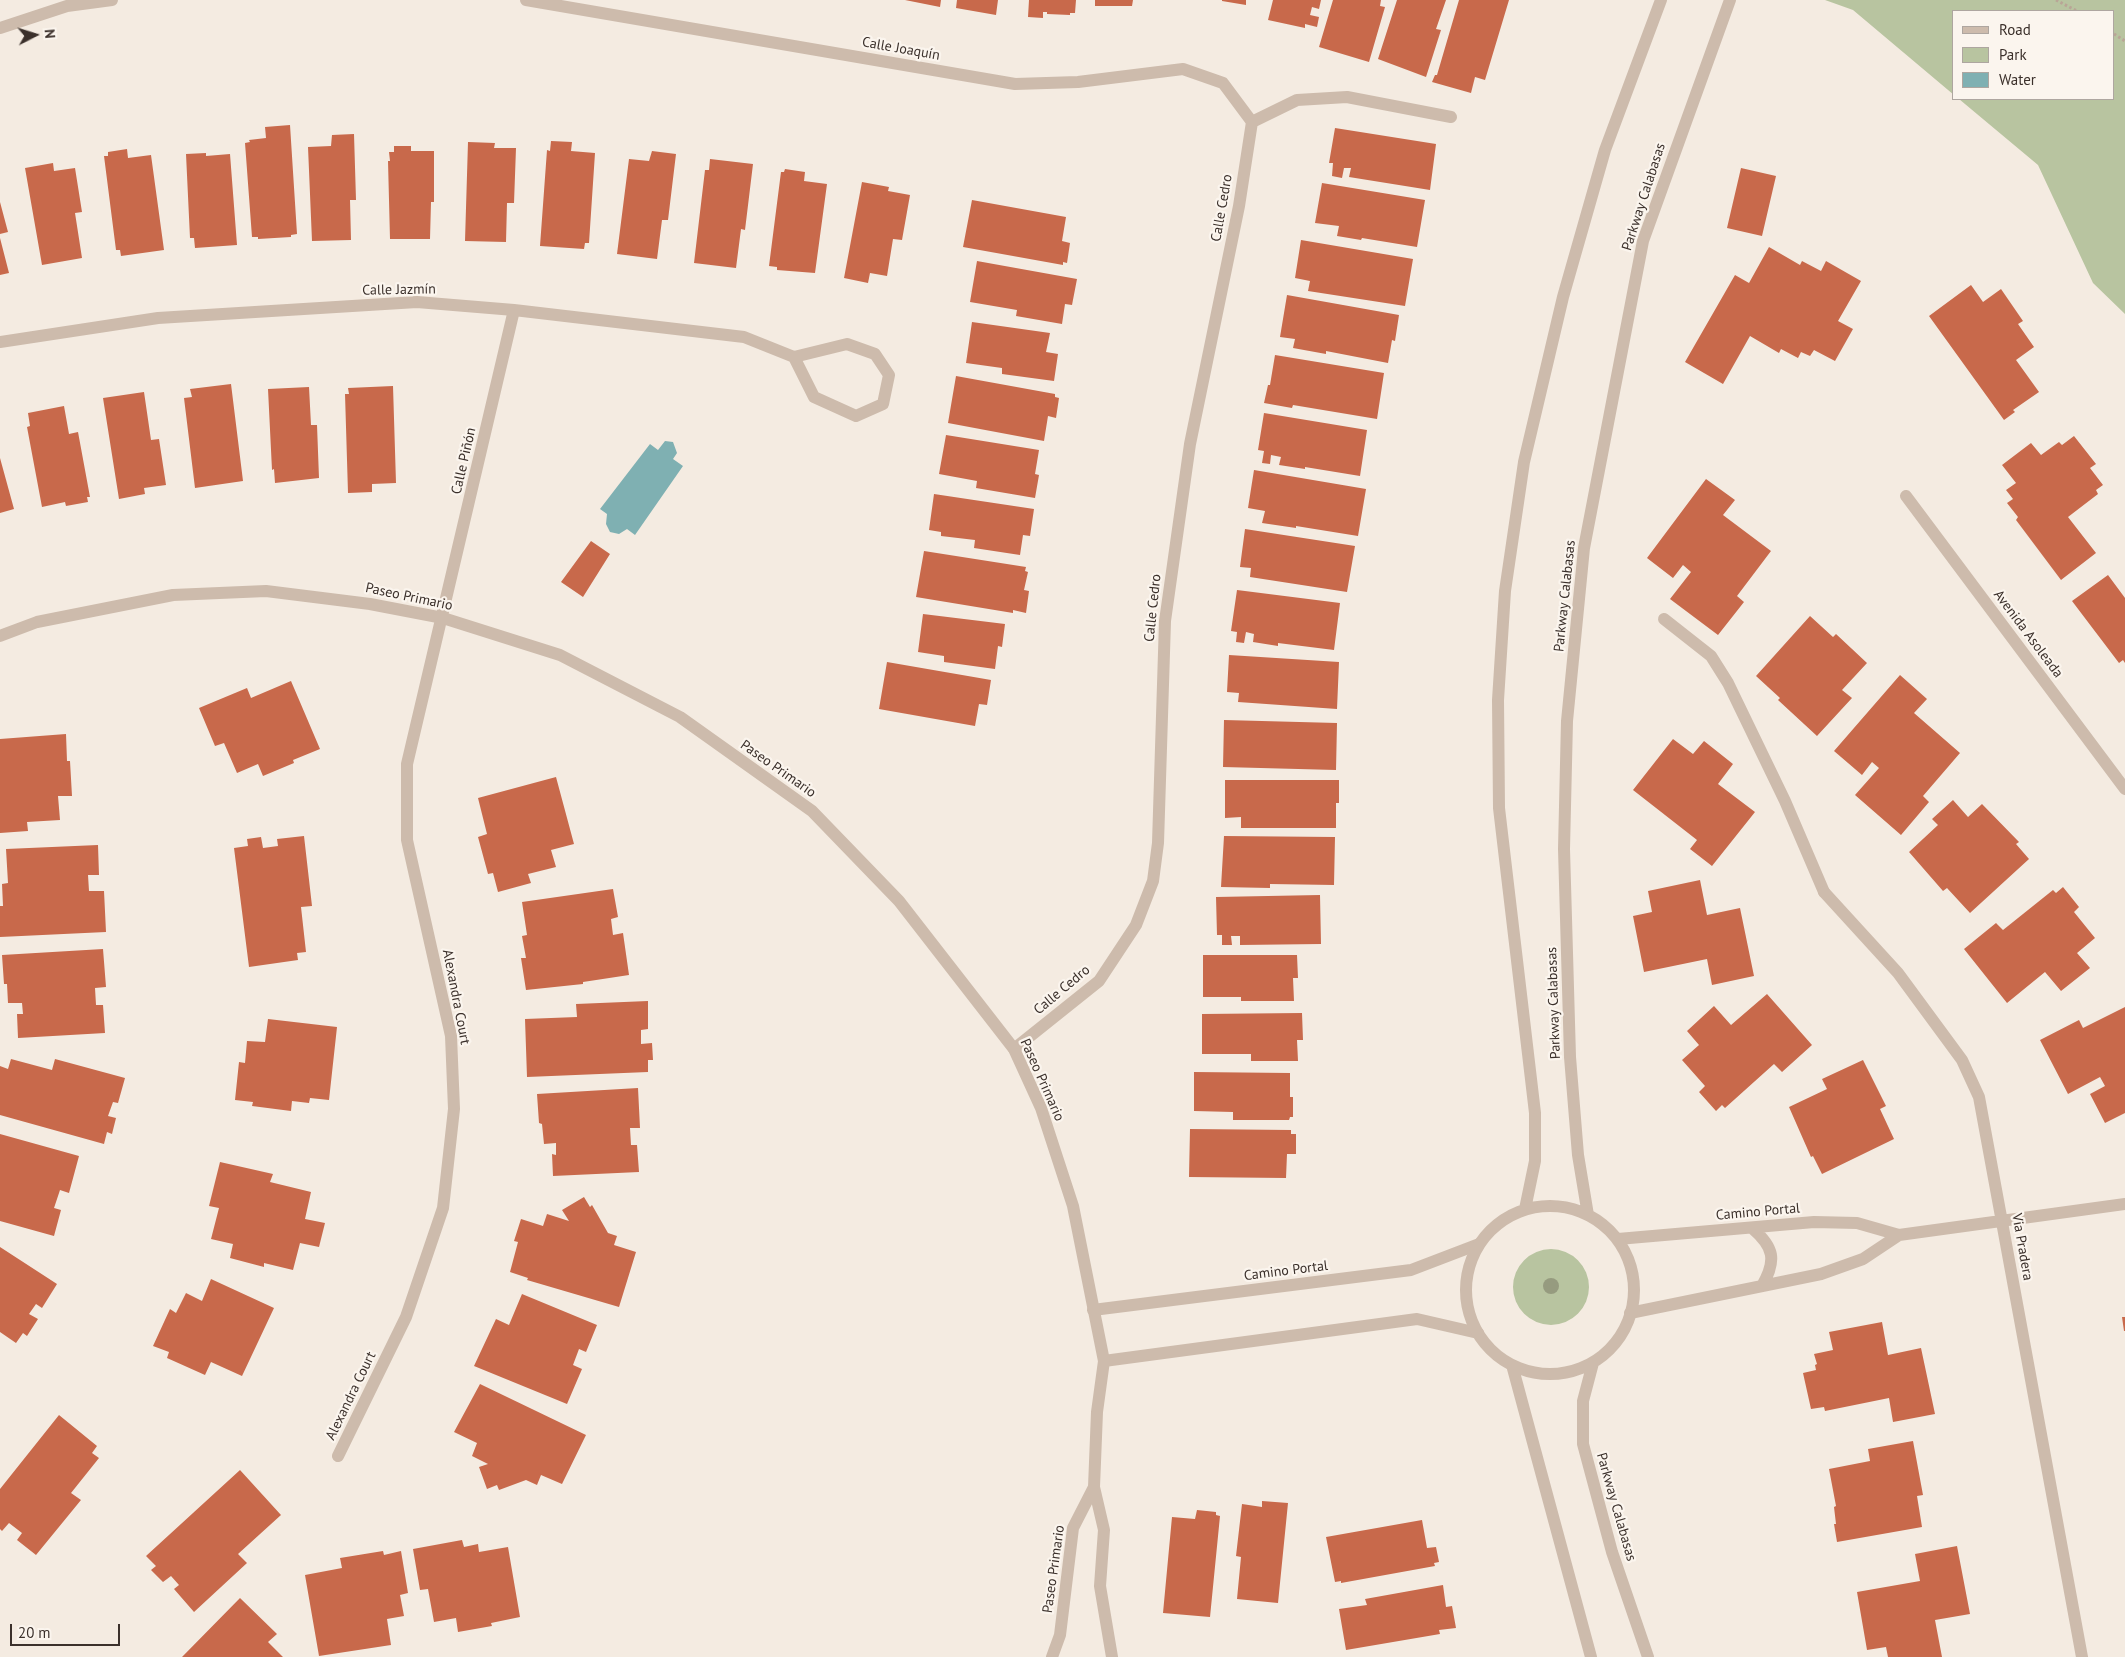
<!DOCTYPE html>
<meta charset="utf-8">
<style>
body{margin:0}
#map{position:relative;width:2125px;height:1657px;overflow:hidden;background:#f4ebe1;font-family:"PT Sans",sans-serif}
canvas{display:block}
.legend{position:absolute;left:1952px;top:10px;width:162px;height:90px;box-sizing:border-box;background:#fbf5ee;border:1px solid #aea6a0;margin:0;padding:6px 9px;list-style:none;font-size:15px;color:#3b302b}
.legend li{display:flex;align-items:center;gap:10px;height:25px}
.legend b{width:25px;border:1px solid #aea6a0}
.north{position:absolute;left:10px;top:10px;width:50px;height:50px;-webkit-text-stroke:4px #fbf5ee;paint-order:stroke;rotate:85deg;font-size:14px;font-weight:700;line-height:20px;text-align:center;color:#3b302b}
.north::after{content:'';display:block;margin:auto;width:18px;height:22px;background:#3b302b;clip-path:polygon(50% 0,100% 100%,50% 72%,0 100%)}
.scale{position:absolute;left:10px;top:1624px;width:110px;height:22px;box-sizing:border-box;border:2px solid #3b302b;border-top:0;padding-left:6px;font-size:15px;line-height:18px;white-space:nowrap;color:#3b302b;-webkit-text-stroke:4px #fbf5ee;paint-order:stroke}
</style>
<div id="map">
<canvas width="2125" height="1657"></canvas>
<ul class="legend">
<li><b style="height:6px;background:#cdbbac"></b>Road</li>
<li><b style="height:14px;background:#b8c4a0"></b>Park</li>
<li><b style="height:14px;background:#7fb0b2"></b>Water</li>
</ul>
<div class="north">N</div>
<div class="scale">20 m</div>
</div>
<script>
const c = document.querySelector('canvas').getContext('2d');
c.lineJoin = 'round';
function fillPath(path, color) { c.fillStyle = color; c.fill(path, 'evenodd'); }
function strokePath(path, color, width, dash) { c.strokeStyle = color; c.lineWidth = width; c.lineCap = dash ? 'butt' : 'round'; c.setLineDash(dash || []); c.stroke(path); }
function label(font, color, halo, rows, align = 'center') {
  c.font = font + ' "PT Sans",sans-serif'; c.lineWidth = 4.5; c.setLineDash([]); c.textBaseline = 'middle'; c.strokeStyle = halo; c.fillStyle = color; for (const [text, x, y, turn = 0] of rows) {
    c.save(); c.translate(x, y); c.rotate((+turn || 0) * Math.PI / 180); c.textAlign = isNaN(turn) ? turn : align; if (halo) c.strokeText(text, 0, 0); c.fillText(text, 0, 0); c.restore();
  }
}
fillPath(new Path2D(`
 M1825 0H2125V314L2093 283 2038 165 1959 99H2114V11H1954V95L1853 10Z
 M1513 1287a38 38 0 1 1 76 0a38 38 0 1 1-76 0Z`), '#b8c4a0');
fillPath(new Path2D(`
 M665 441 673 442 677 453 673 459 683 466 635 535 627 529 619 534 610 532 606 524 607 514 600 509 650 444 658 450Z`), '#7fb0b2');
fillPath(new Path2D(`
 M905 0H941L940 7Z
 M957 0H998L996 15 956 8Z
 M1029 0H1076L1075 13H1070V15L1047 14V12H1043V18L1028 17Z
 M1095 0H1133L1132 6H1095Z
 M1222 0H1246V5L1222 1Z
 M1273 0H1321L1319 9 1312 7 1310 15 1319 17 1317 27 1305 24V28L1268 20Z
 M1333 0H1381L1380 6 1385 7 1369 62 1319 47Z
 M1397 0H1446L1436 29 1441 30 1426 77 1378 59Z
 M1459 0H1509L1485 80 1475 77 1471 93 1432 82 1435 75H1437Z
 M290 125 297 234 291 235V237L258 239V237H252L245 143 250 142 249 140 266 138 265 127Z
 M1335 128 1436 144 1430 190 1349 177 1351 168H1344L1342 178 1332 176 1333 163H1329Z
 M354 134 356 200H350L351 240 312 241 308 147 331 146 332 135Z
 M551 141 572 142 571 151 595 153 589 243H585L584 249 540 246 547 150 550 151Z
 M468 142 495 143 494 148H516L514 203H507L506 242 465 241Z
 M394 146H411V151H434V202H431L430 239H390L388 161H390L389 152H394Z
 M127 149 128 158 151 155 164 250 121 256 120 250H116L104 156H108V152Z
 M652 151 676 154 668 220H662L657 259 617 254 629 159 649 161Z
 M206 153V156L230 154 237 245 195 248 194 238H190L186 154Z
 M710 159 753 164 745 230 741 229 736 268 694 263 705 170H709Z
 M53 163 54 171 75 168 82 212 75 213 82 258 42 265 25 168Z
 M1741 168 1776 176 1762 236 1727 228Z
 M785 169 805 172 804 181 827 184 815 273 777 270V267L769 266 781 172H784Z
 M862 182 889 187 888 191 910 195 902 240 893 239 887 276 870 273 868 283 844 278Z
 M1322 183 1425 200 1417 247 1362 238 1361 240 1337 236 1339 226 1315 223Z
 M972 200 1066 217 1062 241 1070 243 1067 263 1063 262V265L963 247Z
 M0 202 8 232 0 234Z
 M0 238 9 273 0 275Z
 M1301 240 1413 259 1405 306 1308 291 1310 281 1295 278Z
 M1769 247 1800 265 1802 261 1821 271 1826 261 1861 281 1838 321 1853 329 1835 361 1814 350 1810 356 1801 352 1798 358 1781 349 1779 353 1750 336 1723 384 1685 362 1735 275 1749 283Z
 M977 261 1077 279 1072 305 1065 304 1062 324 1016 316 1017 310 970 302Z
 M1971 285 1983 302 2001 289 2023 321 2018 324 2034 347 2016 360 2039 392 2013 410 2015 412 2004 420 1929 316Z
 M1287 295 1399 315 1395 341 1392 340 1388 363 1326 351V354L1293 348 1295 339 1280 337Z
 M972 322 1050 333 1046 352 1058 354 1054 381 1002 374V368L966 363Z
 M1275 355 1384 373 1377 419 1293 405 1292 408 1264 403 1268 385H1270Z
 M956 376 1055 394V397L1059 398 1056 418 1048 416 1044 441 948 423Z
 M231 384 243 481 195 488 184 398 192 397 190 389Z
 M393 386 396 483 372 484V492L348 493 345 394H349L348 388Z
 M309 387 311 425H317L319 478 275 483 274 469 272 470 268 389Z
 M144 392 151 440 159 439 166 485 144 488 145 494 119 499 103 398Z
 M64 406 69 434 78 432 90 497H87L88 502 66 506 65 502 42 507 27 427 30 426 28 413Z
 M1264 413 1367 430 1360 476 1305 467V469L1279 465 1281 457 1271 455 1270 464 1262 463 1264 451 1258 450Z
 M946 435 1039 450 1035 474 1039 475 1035 498 976 488 977 481 939 474Z
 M2074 436 2096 464 2090 468 2103 485 2096 490 2098 494 2068 517 2096 553 2061 580 2016 520 2018 517 2007 503 2013 499 2006 490 2016 483 2002 465 2031 443 2041 455 2059 442 2062 445Z
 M0 458 14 509 0 513Z
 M1254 470 1366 489 1358 536 1296 526V528L1262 523 1265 511 1248 508Z
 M1706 479 1735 500 1723 515 1771 551 1737 596 1744 602 1718 635 1670 599 1691 572 1683 565 1673 578 1647 558Z
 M934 494 1034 509 1030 536 1023 535 1020 555 974 548 975 540 941 536V532L929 530Z
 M1245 529 1355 546 1347 592 1250 577 1251 568 1240 567Z
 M591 541 610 554 583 597 561 582Z
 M924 551 1026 567 1025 571 1028 572 1024 590 1029 591 1026 613 1013 610V613L916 597Z
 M2108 575 2125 598V663L2123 660 2119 663 2072 601Z
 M1237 590 1340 603 1334 650 1278 643V646L1253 642 1254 634 1246 632 1244 643 1236 642 1237 632 1231 631Z
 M923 614 1005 624 1002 647 998 646 995 669 944 662V656L918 652Z
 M1810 616 1833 637 1836 634 1867 663 1842 690 1852 698 1817 736 1778 700 1780 698 1756 676Z
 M1229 655 1339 662 1337 709 1238 702 1239 693 1227 692Z
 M887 662 991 680 987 705 979 704 975 726 879 709Z
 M1900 675 1927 699 1914 713 1960 753 1923 796 1929 802 1901 835 1855 795 1879 768 1872 762 1862 775 1834 751Z
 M291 681 320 749 293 760 294 763 263 776 258 764 237 773 224 743 215 746 199 708 247 688 251 698Z
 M1224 720 1337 723 1336 770 1223 767Z
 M66 734 67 761H70L72 796H58L60 820 27 822 28 831 0 833V739Z
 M1673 739 1693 754 1704 741 1733 764 1718 784 1755 812 1712 866 1690 849 1697 840 1633 790Z
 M556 777 574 844 551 850 556 867 528 874 531 883 498 892 493 873 488 874 478 837 487 834 478 798Z
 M1225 780H1339V803H1336V828H1241V817L1225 818Z
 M1953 800 1968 817 1982 804 2019 842 2016 844 2029 859 1970 913 1947 888 1943 891 1909 852 1938 825 1932 819Z
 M304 836 312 906 301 907 306 952 297 953 298 960 249 967 234 848 248 846 247 839 261 837 263 848 278 846 277 839Z
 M1224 836 1335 837 1334 885 1270 884V888L1221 887Z
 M98 845 99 875H88L89 891H104L106 932 0 937V906H3L2 884 8 883 6 849Z
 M1700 880 1707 915 1740 908 1754 976 1712 985 1707 959 1644 972 1633 916 1652 912 1648 891Z
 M2063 887 2079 907 2074 912 2095 938 2077 953 2090 968 2061 991 2045 972 2007 1003 1964 949 1996 923 2003 930 2053 890 2056 893Z
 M613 889 618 917 611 919 613 935 623 933 629 975 583 982V984L526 990 521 958H526L522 936 527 935 522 902Z
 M1320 895 1321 944 1240 945V936H1231L1232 945H1222V935H1217L1216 897Z
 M103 949 106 987 95 988 96 1005H103L105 1033 18 1038 17 1014H23L22 1003H8L7 984H4L2 955Z
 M1203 955H1297L1298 978H1293L1294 1001H1241V997H1203Z
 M1767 994 1812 1045 1782 1072 1774 1064 1725 1108 1722 1105 1716 1111 1699 1092 1705 1086 1682 1060 1699 1045 1687 1031 1714 1006 1731 1025Z
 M648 1001V1029L641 1030V1044L652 1043 653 1060H648V1072L527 1077 525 1019 577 1017 576 1004Z
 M2125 1007V1113L2105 1123 2090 1094 2105 1086 2100 1077 2068 1094 2040 1040 2079 1020 2083 1028Z
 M1302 1013 1303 1040H1297L1298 1061H1251V1054H1202V1014Z
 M268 1019 337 1027 329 1100 310 1098 309 1103 292 1101 291 1111 252 1106 253 1102 235 1100 239 1062 245 1063 247 1041 265 1042Z
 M11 1059 52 1070 55 1059 125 1078 118 1103 113 1102 108 1116 116 1118 112 1134 107 1132 104 1144 0 1115V1066L8 1069Z
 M1863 1060 1886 1106 1880 1109 1894 1139 1822 1174 1813 1156 1811 1157 1789 1107 1827 1089 1822 1079Z
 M1194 1072 1290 1073V1097H1293V1117H1290L1289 1120H1233V1112L1194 1111Z
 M638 1088 640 1128H630L631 1145H637L639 1172 553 1176 552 1154 556 1155V1143L544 1144 542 1124 539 1123 537 1094Z
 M1190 1129 1291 1130V1134H1296V1154H1287L1286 1178 1189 1177Z
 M0 1134 79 1156 69 1193 60 1190 54 1208 61 1210 54 1236 0 1221Z
 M220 1162 273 1174 270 1182 311 1192 305 1219 325 1223 319 1247 300 1243 293 1270 264 1263V1267L230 1258 233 1244 211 1239 219 1208 209 1206Z
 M584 1197 590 1207 592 1205 608 1233 617 1236 614 1245 636 1252 619 1307 527 1280 528 1278 510 1272 518 1242 514 1241 521 1219 543 1226 547 1214 569 1221 562 1210Z
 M0 1247 57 1284 42 1308 36 1304 29 1314 38 1319 27 1336 23 1333 16 1343 0 1332Z
 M211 1279 274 1308 242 1376 211 1362 205 1375 167 1358 169 1352 153 1346 170 1309 176 1313 186 1293 202 1301Z
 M522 1294 597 1325 586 1352 579 1349 573 1365 582 1369 567 1404 474 1366 496 1319 509 1325Z
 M2122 1317H2125V1331H2124Z
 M1882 1322 1888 1355 1921 1348 1935 1414 1893 1422 1889 1398 1825 1411 1824 1407 1811 1409 1803 1373 1816 1370 1815 1365 1817 1364 1814 1354 1833 1350 1829 1332Z
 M480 1384 586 1435 562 1484 541 1475 537 1485 526 1480 499 1490 497 1485 487 1489 479 1467 488 1464 472 1456 477 1443 454 1432Z
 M59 1415 97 1446 92 1453 99 1458 71 1493 81 1500 36 1555 17 1540 22 1533 9 1523 2 1531 0 1529V1489Z
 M1913 1441 1923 1495 1917 1496 1922 1527 1837 1542 1834 1524H1836L1834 1507 1836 1506 1829 1469 1870 1461 1868 1449Z
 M240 1470 281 1515 238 1554 247 1563 194 1612 174 1589 179 1585 171 1576 163 1582 151 1570 156 1566 146 1556Z
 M1262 1501 1288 1503 1278 1603 1237 1599 1241 1557 1236 1556 1242 1504 1262 1507Z
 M1197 1510 1216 1512V1515L1220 1516 1210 1617 1163 1613 1172 1517 1195 1519Z
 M1422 1520 1427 1548 1436 1547 1439 1562 1434 1563 1435 1566 1341 1583V1581L1335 1582 1326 1537Z
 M462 1540 464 1547 478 1544 479 1552 508 1547 520 1617 491 1623 492 1626 458 1632 456 1618 434 1622 428 1589 420 1590 413 1549Z
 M1957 1546 1970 1614 1935 1620 1942 1657H1888L1886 1647 1867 1650 1857 1592 1920 1581 1915 1554Z
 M383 1551 384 1555 401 1551 408 1593 400 1595 404 1616 387 1619 391 1645 319 1656 305 1575 342 1568 340 1558Z
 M1443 1585 1446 1607 1452 1606 1456 1628 1439 1630 1440 1634 1346 1650 1339 1609 1367 1605 1365 1599Z
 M240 1598 277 1634 268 1642 283 1657H182Z`), '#c8694b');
strokePath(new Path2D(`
 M2056 0 2077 11
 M2114 34 2125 41`), '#b9a596', 3, [2.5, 2.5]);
strokePath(new Path2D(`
 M1664 619 1711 656 1728 683 1785 801 1824 892`), '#cdbbac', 12);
strokePath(new Path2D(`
 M526 0 1015 84 1078 82 1183 69 1223 83 1252 122
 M0 28 67 6 112 0
 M1252 122 1297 100 1347 97 1451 117
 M0 342 158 318 417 302 514 310 744 337 794 357 847 344 875 354 889 375 883 404 856 416 814 397 794 357
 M1906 496 2125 789
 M1824 892 1898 973 1962 1060 1979 1097 2082 1657
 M1014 1049 1099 981 1136 925 1153 881 1158 843 1165 621 1190 444 1239 206 1252 122
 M1752 1228C1774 1247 1777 1260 1762 1286
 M1618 1239 1814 1222 1857 1223 1899 1235 2125 1204
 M1093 1310 1411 1270 1479 1244
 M1630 1313 1821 1274 1863 1259 1899 1235
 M1104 1361 1417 1319 1478 1333
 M338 1456 406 1317 443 1208 454 1109 451 1036 407 840V764L514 310`), '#cdbbac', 12);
strokePath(new Path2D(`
 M0 636 37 622 173 595 266 591 370 604 443 618 560 655 680 717 812 811 899 901 1014 1049 1041 1108 1073 1206 1104 1361 1097 1412 1094 1487 1104 1530 1100 1586 1112 1657
 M1466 1290a84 84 0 1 1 168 0a84 84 0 1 1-168 0Z
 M1525 1209 1535 1161V1113L1499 808 1498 700 1505 591 1524 462 1563 297 1605 150 1661 0
 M1588 1215 1578 1155 1570 1057 1564 849 1567 721 1584 548 1643 241 1730 0
 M1593 1363 1583 1401V1444L1612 1552 1648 1657
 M1512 1365 1591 1657
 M1052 1657 1060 1635 1073 1528 1094 1487`), '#cdbbac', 12);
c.fillStyle = '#969b7f';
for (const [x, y] of [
 [1551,1286]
]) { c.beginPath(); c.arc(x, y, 8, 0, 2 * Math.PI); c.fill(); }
label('14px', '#3b302b', '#fbf5ee', [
 ["Calle Joaquín",901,49,10],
 ["Parkway Calabasas",1644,197,-72],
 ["Calle Cedro",1222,208,-80],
 ["Calle Jazmín",399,290,-1],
 ["Calle Piñón",464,461,-77],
 ["Parkway Calabasas",1565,596,-84],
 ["Paseo Primario",409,597,12],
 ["Calle Cedro",1153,608,-84],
 ["Avenida Asoleada",2028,634,53],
 ["Paseo Primario",778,769,35],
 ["Calle Cedro",1062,990,-40],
 ["Alexandra Court",456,997,79],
 ["Parkway Calabasas",1554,1003,-92],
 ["Paseo Primario",1042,1080,66],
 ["Camino Portal",1758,1212,-5],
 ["Via Pradera",2022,1247,80],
 ["Camino Portal",1286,1271,-7],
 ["Alexandra Court",351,1396,-64],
 ["Parkway Calabasas",1616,1507,74],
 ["Paseo Primario",1054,1569,-82]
]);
</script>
